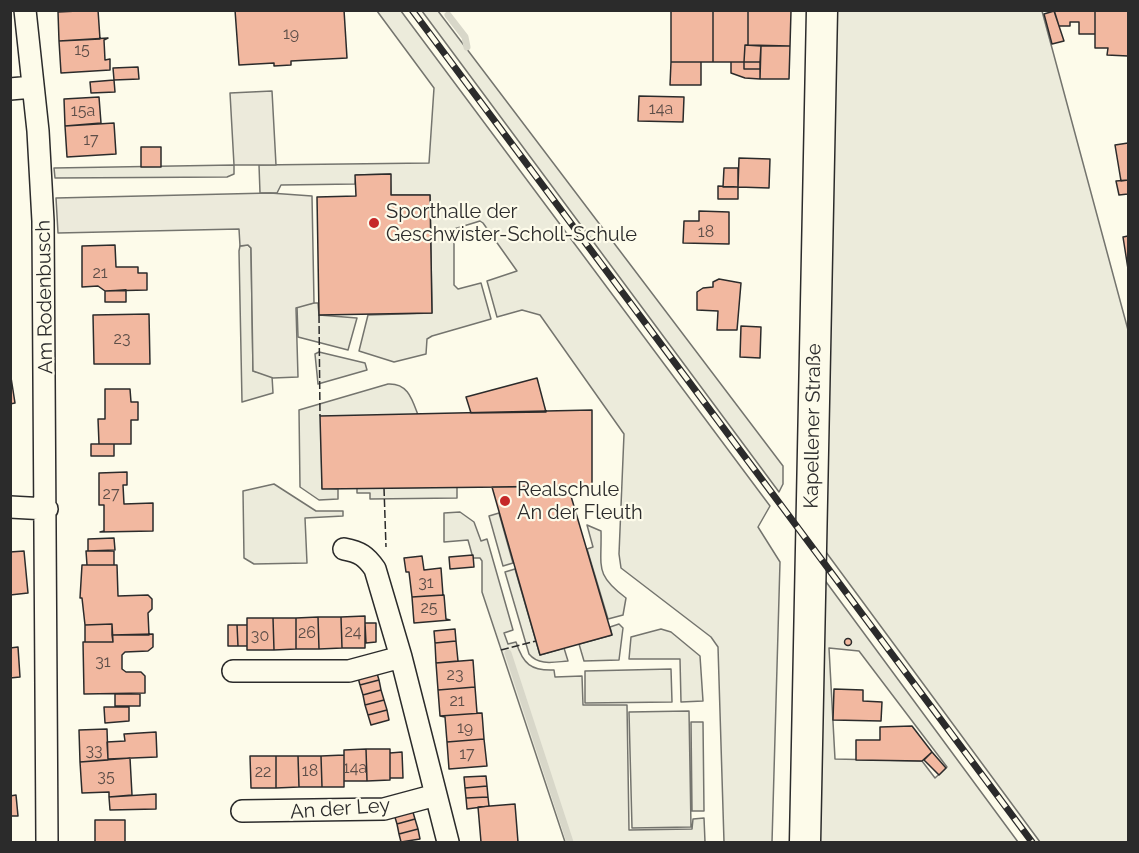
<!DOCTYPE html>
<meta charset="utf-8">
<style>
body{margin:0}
#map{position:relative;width:1139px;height:853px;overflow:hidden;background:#fdfbea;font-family:Raleway,sans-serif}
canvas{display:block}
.frame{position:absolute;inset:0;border:12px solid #2b2b2b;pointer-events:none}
</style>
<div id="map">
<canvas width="1139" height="853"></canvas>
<div class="frame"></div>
</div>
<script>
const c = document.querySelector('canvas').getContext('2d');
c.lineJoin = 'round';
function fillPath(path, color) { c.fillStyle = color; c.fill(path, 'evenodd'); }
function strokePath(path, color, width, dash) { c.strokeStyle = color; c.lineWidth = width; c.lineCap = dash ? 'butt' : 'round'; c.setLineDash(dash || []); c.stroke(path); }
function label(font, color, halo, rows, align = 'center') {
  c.font = font + ' Raleway,sans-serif'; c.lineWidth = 4.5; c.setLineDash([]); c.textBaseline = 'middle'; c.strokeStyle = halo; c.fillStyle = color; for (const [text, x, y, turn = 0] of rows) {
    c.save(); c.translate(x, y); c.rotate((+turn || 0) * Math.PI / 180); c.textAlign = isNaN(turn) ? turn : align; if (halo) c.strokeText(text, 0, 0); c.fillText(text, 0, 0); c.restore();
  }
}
const green = new Path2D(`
 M377 11H401L770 506 758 527 780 562 772 842H724L718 647 711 637 621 568 619 554 624 434 540 315 522 310 497 317 487 281 517 271 483 223 480 221 454 229V285L458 289 481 283 491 319 432 336 427 339 426 354 394 362 359 351 368 315 432 313 430 195H391L390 174 356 175 355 184 281 185 277 193H260L259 165 429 163 434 88Z
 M422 11H438L783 466V484L779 492Z
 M835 11H1042L1128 330V842H1040L823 548Z
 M234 165V174L227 177 55 178 54 168Z
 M248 245 251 248 253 371 272 376 273 393 242 402 239 251 240 246Z
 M314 303H318L319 315 357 318 348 350 298 337 297 306Z
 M319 352 365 363 367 370 318 384 315 354Z
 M388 384C408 383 412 399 418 415L321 417 322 488 338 489V499L319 500 300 487 299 410Z
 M274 484 316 511H343V516L305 518 307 563 254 564 244 558 243 491Z
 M457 487V498L370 499V493H357V488Z
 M460 512 474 522 481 541 487 539 513 630 504 633 508 644 516 642C523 664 531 671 554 670L555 677 582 676 583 705H627L629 830 692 829 693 819 704 818 705 842H565L482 592V561L480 558H473L468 540 444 542V513Z
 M499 513 513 563 503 566 489 516Z
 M587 525 601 531C602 567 594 574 626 598L623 615 608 619 587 549 593 547Z
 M515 569 540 655 564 648 568 661C554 662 539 666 529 654L505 572Z
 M821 575 1018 842H816ZM829 648 859 651 947 767 935 778 922 761 835 759Z
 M619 624 623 628 619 660 584 661 579 644 612 635 610 627Z
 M661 629 671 632 700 656 703 701 681 702 680 659H629L631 637Z
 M671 669 672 702 585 703V671Z
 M689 711 691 827 632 828 629 712Z
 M691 722H703L704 811H692Z`);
fillPath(green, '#ecebdb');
strokePath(green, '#74746e', 1.5);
const parking = new Path2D(`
 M272 91 276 165H234L230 93Z
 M270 193 312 196 314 303 296 308 298 377 273 378 253 371 251 248 248 245 240 246 239 229 58 233 56 198Z`);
fillPath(parking, '#eceadb');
strokePath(parking, '#74746e', 1.5);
strokePath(new Path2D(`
 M448 15 465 37 467 47
 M508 653 570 842`), '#d8d7c9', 7);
const building = new Path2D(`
 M98 10 100 39 59 41 58 12Z
 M235 10H344L347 58 291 61V65L274 66V63L239 65Z
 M671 10H713V62H671Z
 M713 10 748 11V45H745L744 62H713Z
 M1095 10H1128V56L1107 55 1108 48H1095Z
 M1095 10V34H1079V22H1070V26H1059L1054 10Z
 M748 11H791L790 46 748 45Z
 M1054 11 1064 41 1052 44 1044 14Z
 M108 38 104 40 105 60 110 59V70L61 73 59 41Z
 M745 45 761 46 760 62H744Z
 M761 46H790L789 79H760Z
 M671 62H701V85H670Z
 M731 62H744V69H760V79L745 78 731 73Z
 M744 62H760V69H744Z
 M138 67 139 79 114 80 113 68Z
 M114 80 115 92 91 93 90 82Z
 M639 96 684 97 683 122 638 121Z
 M99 97 101 123 65 126 64 99Z
 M114 123 116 154 67 157 65 126Z
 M1128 143V180L1121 181 1115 145Z
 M141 147H161V167H141Z
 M739 158 770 159 769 188 738 187Z
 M724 168H738V187H723Z
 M391 174V195H430L432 313 319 315 317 197 356 196 355 175Z
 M1128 180V194L1119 195 1116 181Z
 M718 186 738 187V199H718Z
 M699 211 729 212V244L683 243 684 221H699Z
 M1128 236V269L1123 237Z
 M115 245 116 267H138V273H147V290L105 291 98 286 82 287V246Z
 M719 279 741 283 737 330H717L718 311 697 310V292L703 288 713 287V282Z
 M126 290V302H105V291Z
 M149 314 150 364H94L93 315Z
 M741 326 761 327 760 358 740 357Z
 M10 371 15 403 10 404Z
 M537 378 546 412 471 413 466 397Z
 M105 389H130L131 402H138V420H131V444H99L98 419H105Z
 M592 410V486L322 489 320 416Z
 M91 444H114V456H91Z
 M127 472V485H123L124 504 153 503V531L100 532 104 531V505H99V473Z
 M568 486 612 635 540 655 492 487Z
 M114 538 115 550 88 551V539Z
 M24 551 28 593 10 595V552Z
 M86 551H114V565H87Z
 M473 555 474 567 450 569 449 557Z
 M422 556 424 570 441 568 443 595 412 597 409 572H406L404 558Z
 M82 565H117L118 596 148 595 152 599V609L148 613 149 635H112V624L85 625 82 598H80Z
 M444 595 446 619 450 620 414 623 412 597Z
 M365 616V648H342L341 617Z
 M318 617 319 649H296V618Z
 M318 617H341L342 648 319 649Z
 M247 618H273L274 650H247Z
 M273 618H296V649L274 650Z
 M365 623H376V642L366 643Z
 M112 624 113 642H85V625Z
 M228 625H237L238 646H228Z
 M237 625H247V646H238Z
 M455 629 456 641 435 643 434 631Z
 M153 634V647L148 651 125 652 122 655V669L126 672H141L145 676V693L84 694 83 642H113L112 635Z
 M844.5 642a3.5 3.5 0 1 1 7 0a3.5 3.5 0 1 1-7 0Z
 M456 641 458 661 436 663 435 643Z
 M18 647 20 677 10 678V648Z
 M473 660 475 687 438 690 436 663Z
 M376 670 379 680 360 685 357 674Z
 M379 680 381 690 363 695 360 685Z
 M475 687 477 713H482L440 716 438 690Z
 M834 689 863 690V701L882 702 881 721 833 720Z
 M381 690 384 700 365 705 363 695Z
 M115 694H140V706H115Z
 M384 700 387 710 368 715 365 705Z
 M104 707H129V721L105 723Z
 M387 710 389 720 371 725 368 715Z
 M482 713 484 739 447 742 445 717 440 716Z
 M912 726 932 752 922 761 856 760V740H880V727Z
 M107 729 108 760 80 762 79 730Z
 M156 732 157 757 108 759 107 742 125 741 124 734Z
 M484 739 487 766 449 769 447 742Z
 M366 749 367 781H344V750Z
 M366 749H390V780L367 781Z
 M402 752 403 778H390V753Z
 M932 752 946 768 939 775 924 760Z
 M344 755V787H322L321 756Z
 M250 756H276V788H251Z
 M276 756H298L299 787 276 788Z
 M298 756H321L322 787H299Z
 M130 758 132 795 109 797V792L82 793 80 762Z
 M486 776 487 786 465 788 464 777Z
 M487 786 488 797 466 798 465 788Z
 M156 794V809L110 810 109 797Z
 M16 795 18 816H10V796Z
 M488 797 489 806 467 809 466 798Z
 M515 804 518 842H481L478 807Z
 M412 809 415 819 397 824 394 814Z
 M415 819 418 829 399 834 397 824Z
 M95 820H125V842H95Z
 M418 829 420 839 401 842 399 834Z`);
fillPath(building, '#f2b8a0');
strokePath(building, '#2b2b2b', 1.5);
const street = new Path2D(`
 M25 10 38 131 43 221 47 842
 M10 89 33 87
 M10 507 47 509
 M344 549C360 552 366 556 375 569L401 657 448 842
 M233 671H349L401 657
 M242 811 384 809 436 795`);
const secondary = new Path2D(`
 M805 842 822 10`);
strokePath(street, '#2b2b2b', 24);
strokePath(secondary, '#2b2b2b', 33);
strokePath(street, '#fdfbea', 21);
strokePath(secondary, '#fdfbea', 30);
const rail = new Path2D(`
 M412 10 1032 842`);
strokePath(rail, '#2b2b2b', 7);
strokePath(rail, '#fdfbea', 4.5, [14]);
strokePath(new Path2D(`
 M319 315 320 416
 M384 488 386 547
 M501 650 536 641`), '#2b2b2b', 1.5, [8, 3]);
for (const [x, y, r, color] of [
 [374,223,6,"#c62828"],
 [505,501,6,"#c62828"]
]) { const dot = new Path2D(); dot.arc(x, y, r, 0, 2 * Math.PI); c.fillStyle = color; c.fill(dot); strokePath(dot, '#fdfbea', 2); }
label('16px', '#5d4e48', null, [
 ["19",291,34],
 ["15",82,50],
 ["14a",661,109],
 ["15a",83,111],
 ["17",91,140],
 ["18",706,232],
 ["21",100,273],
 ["23",122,339],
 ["27",111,494],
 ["31",426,583],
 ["25",429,608],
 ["24",353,632],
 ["26",307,633],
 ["30",260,636],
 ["31",103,662],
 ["23",455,675],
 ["21",457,701],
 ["19",465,728],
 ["33",94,751],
 ["17",467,754],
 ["14a",355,768],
 ["18",310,771],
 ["22",263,772],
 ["35",106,777]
]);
label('20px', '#2b2b2b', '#fdfbea', [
 ["Sporthalle der",386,212],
 ["Geschwister-Scholl-Schule",386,235],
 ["Realschule",517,490],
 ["An der Fleuth",517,513]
], 'left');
label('20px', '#2b2b2b', '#fdfbea', [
 ["Am Rodenbusch",45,297,-91],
 ["Kapellener Straße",813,426,-89],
 ["An der Ley",340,809,-4]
]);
</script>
